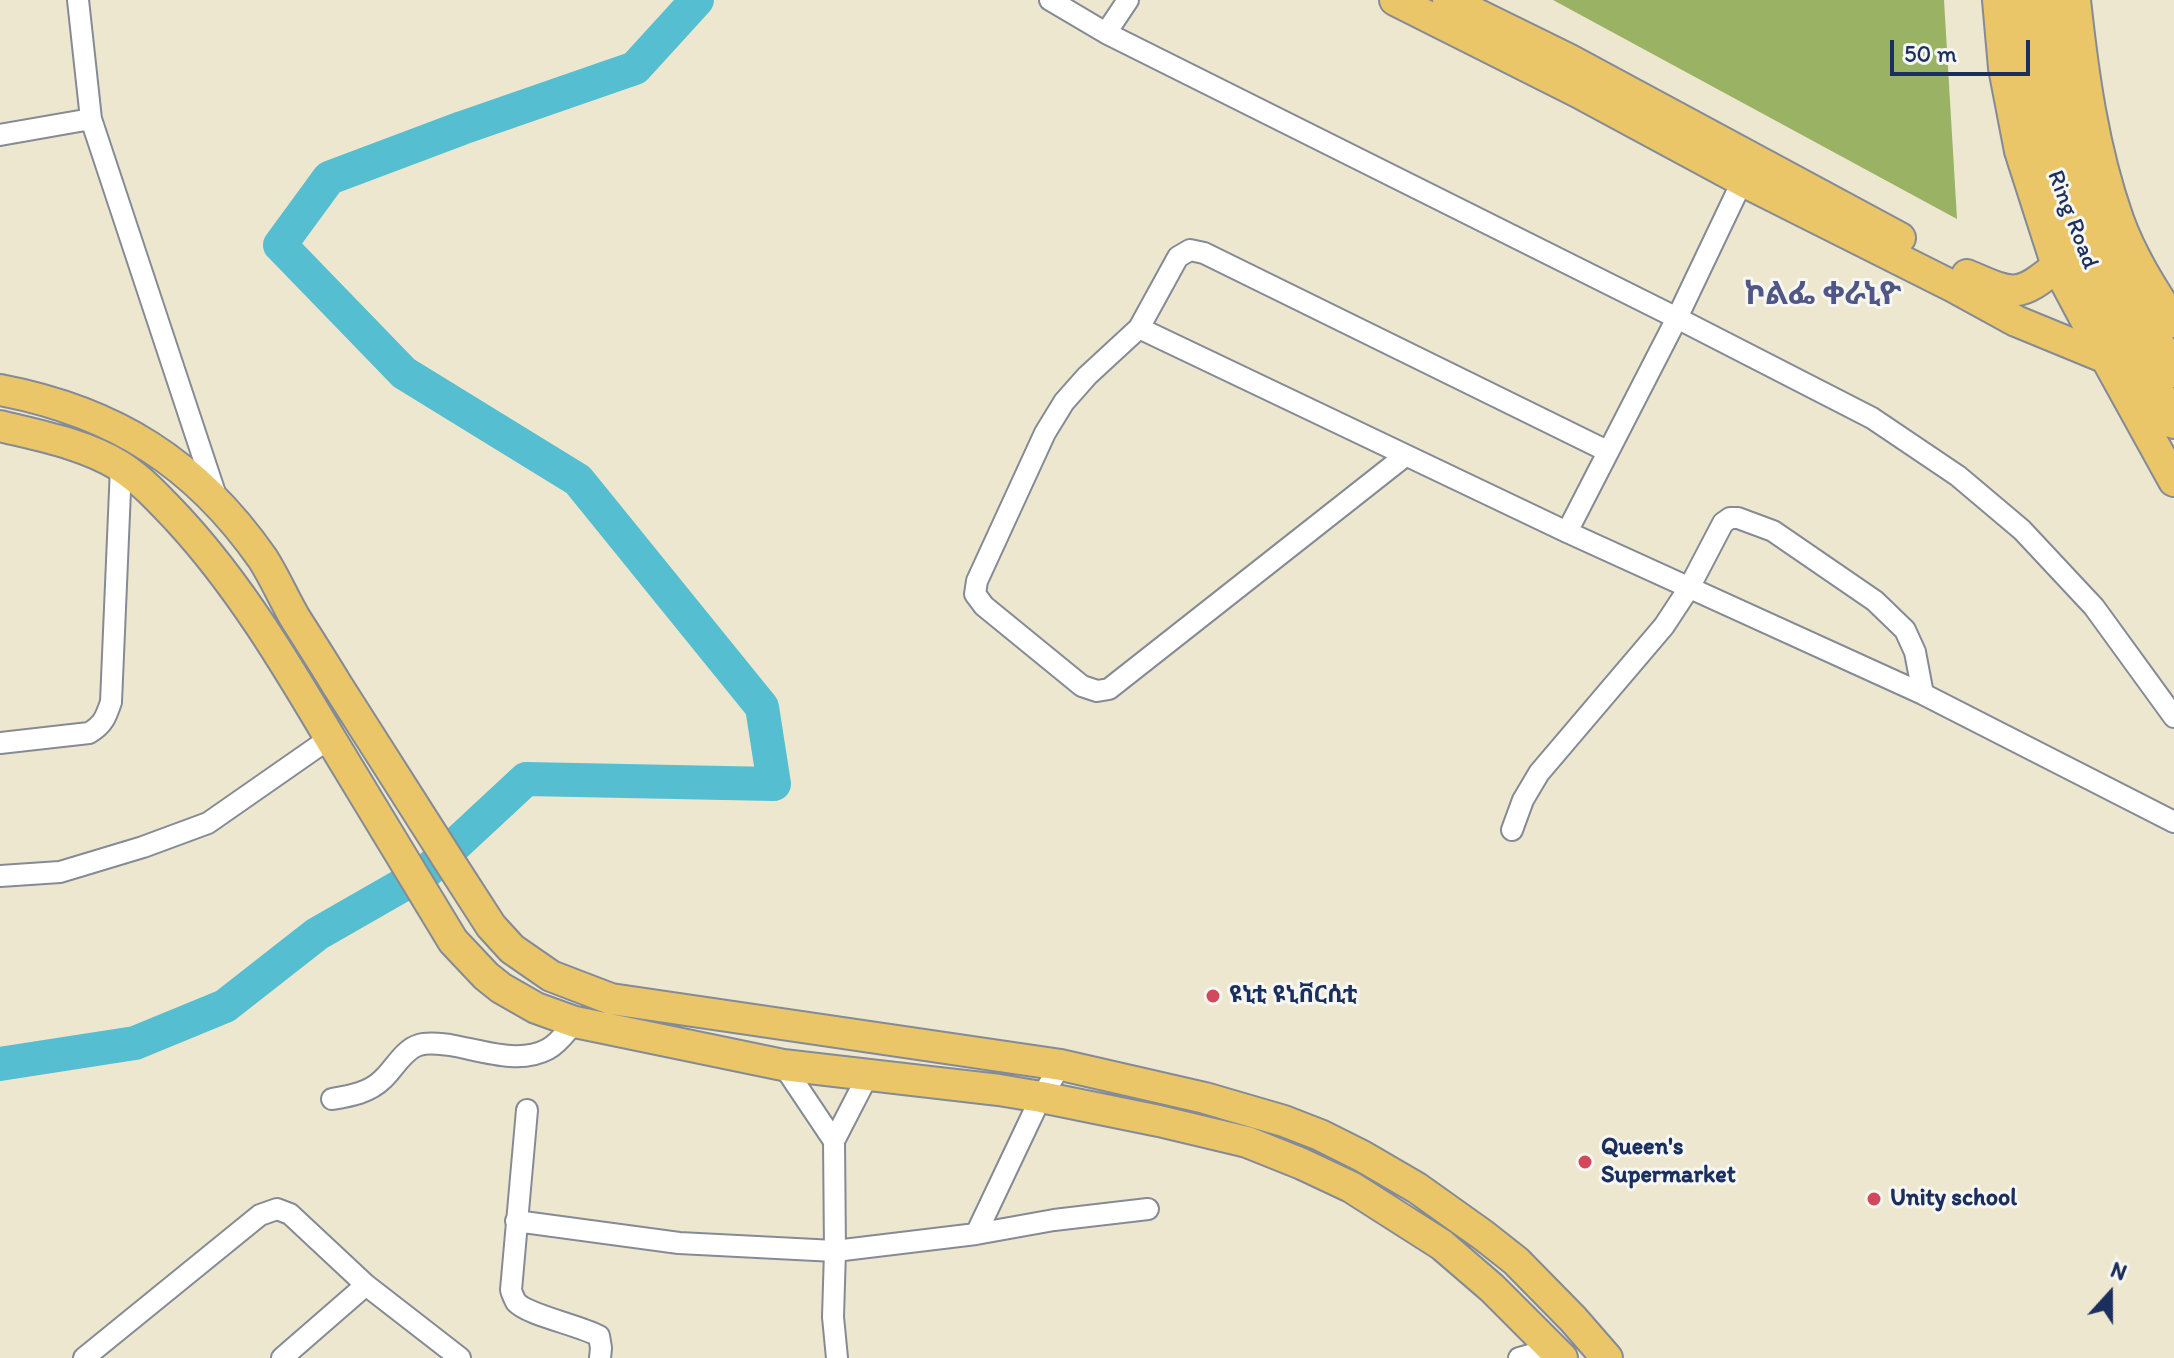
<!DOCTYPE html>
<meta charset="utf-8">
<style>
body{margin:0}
#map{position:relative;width:2174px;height:1358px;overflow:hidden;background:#eee7cf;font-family:Itim,sans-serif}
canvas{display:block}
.north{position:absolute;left:2070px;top:1254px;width:80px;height:80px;-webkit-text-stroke:6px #f6f6f2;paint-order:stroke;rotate:21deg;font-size:22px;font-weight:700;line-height:32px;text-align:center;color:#1b2f5e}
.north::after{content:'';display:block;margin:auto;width:28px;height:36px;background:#1b2f5e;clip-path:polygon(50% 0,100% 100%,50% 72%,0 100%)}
.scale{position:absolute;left:1890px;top:40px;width:140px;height:36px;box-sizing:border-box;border:4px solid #1b2f5e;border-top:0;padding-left:10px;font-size:24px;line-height:28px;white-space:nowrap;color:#1b2f5e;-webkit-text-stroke:6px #f6f6f2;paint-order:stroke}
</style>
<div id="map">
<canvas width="2174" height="1358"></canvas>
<div class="north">N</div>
<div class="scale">50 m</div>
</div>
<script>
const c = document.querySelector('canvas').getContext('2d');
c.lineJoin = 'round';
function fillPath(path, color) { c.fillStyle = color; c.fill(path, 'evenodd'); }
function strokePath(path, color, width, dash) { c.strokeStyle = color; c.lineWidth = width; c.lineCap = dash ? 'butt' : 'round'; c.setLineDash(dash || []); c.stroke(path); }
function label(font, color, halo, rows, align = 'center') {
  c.font = font + ' Itim,"Noto Sans Ethiopic",sans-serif'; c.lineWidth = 6; c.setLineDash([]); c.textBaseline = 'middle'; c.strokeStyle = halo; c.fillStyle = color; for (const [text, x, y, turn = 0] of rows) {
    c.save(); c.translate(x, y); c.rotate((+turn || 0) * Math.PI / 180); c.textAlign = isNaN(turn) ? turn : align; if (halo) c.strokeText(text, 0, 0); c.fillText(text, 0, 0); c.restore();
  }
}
fillPath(new Path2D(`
 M1553 0H1944L1957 219Z`), '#99b263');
strokePath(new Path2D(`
 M0 1064 135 1043 225 1006 317 934 427 871 526 779 774 784 762 707 578 480 404 373 280 245 329 178 462 128 635 68 697 0`), '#55bed1', 34);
const minor = new Path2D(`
 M1050 0 1106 33 1677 318 1872 418 1958 476 2022 530 2094 607 2174 717
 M1106 33 1128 0
 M91 119 217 499
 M0 135 91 119 78 0
 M1139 328 1567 532 1923 694 2174 822
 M1405 456 1109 689 1097 691 1082 686 984 606 975 594 977 581 1045 433 1064 402 1087 376 1139 328 1178 257 1190 250 1204 253 1607 451
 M1567 532 1677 318 1748 169
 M0 743 89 733C103 725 106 717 111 702L121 467
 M1512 830 1523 800 1539 773 1664 626 1689 588 1723 523 1730 518H1738L1773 531 1875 601 1905 630 1915 652 1923 694
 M0 876 60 872 143 847 208 823 330 738
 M783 1065 834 1141
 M332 1099C350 1096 369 1093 383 1079 394 1069 404 1049 419 1045 428 1042 440 1044 450 1045 480 1050 519 1065 548 1049 559 1043 567 1031 575 1022
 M527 1110 511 1290C511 1292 515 1300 516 1302 527 1315 579 1325 599 1336L601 1348 600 1358
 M516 1221 679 1243 835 1251 976 1234 1054 1220 1148 1209
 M976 1234 1041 1097 1061 1065
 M84 1358 260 1215 277 1209 290 1214 366 1285 460 1358
 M282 1358 366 1285
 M837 1358 833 1317 835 1251 834 1141 868 1075
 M1519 1358 1554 1348`);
const primary = new Path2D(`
 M1395 0 1578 92 1743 181 1954 287 2016 321 2106 358
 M1448 0 1568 59 1900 238
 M1998 0 2004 68 2020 151 2057 266 2106 358 2174 481
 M2075 0C2083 74 2093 148 2118 219 2131 256 2153 290 2174 322
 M1967 275C2013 295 2018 299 2057 266
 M0 390C115 412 196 463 263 559 275 578 284 599 295 618 309 640 323 662 337 685 388 765 439 846 491 926L512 949 551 976 611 999 1061 1065 1205 1098 1284 1121 1320 1135 1362 1156 1417 1188 1483 1235 1516 1261 1573 1319 1607 1358
 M0 426C41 436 84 444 120 466 142 480 161 501 178 519 239 585 285 662 330 738 371 806 412 873 453 941L486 976 501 988 536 1008 575 1022 783 1065 999 1090 1041 1097 1159 1121 1247 1142 1302 1164 1351 1187 1442 1245 1492 1288 1562 1358`);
const trunk = new Path2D(`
 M2024 0 2036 111 2047 156 2065 211 2083 257 2174 422
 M2049 0C2055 59 2064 119 2079 177 2098 246 2137 310 2174 371`);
strokePath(minor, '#848b96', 24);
strokePath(primary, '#848b96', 34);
strokePath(trunk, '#848b96', 36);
strokePath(minor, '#fff', 20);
strokePath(primary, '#eac669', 30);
strokePath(trunk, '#eac669', 32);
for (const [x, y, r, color] of [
 [1213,996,8,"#d1495b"],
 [1585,1162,8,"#d1495b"],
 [1874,1199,8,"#d1495b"]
]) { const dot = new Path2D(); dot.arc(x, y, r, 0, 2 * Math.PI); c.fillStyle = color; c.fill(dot); strokePath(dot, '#f6f6f2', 3); }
label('24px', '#1b2f5e', '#f6f6f2', [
 ["Ring Road",2072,220,69]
]);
label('bold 24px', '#1b2f5e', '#f6f6f2', [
 ["ዩኒቲ ዩኒቨርሲቲ",1229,996],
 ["Queen's",1601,1148],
 ["Supermarket",1601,1176],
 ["Unity school",1890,1199]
], 'left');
label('bold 32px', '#505685', '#f6f6f2', [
 ["ኮልፌ ቀራኒዮ",1823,296]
]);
</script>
